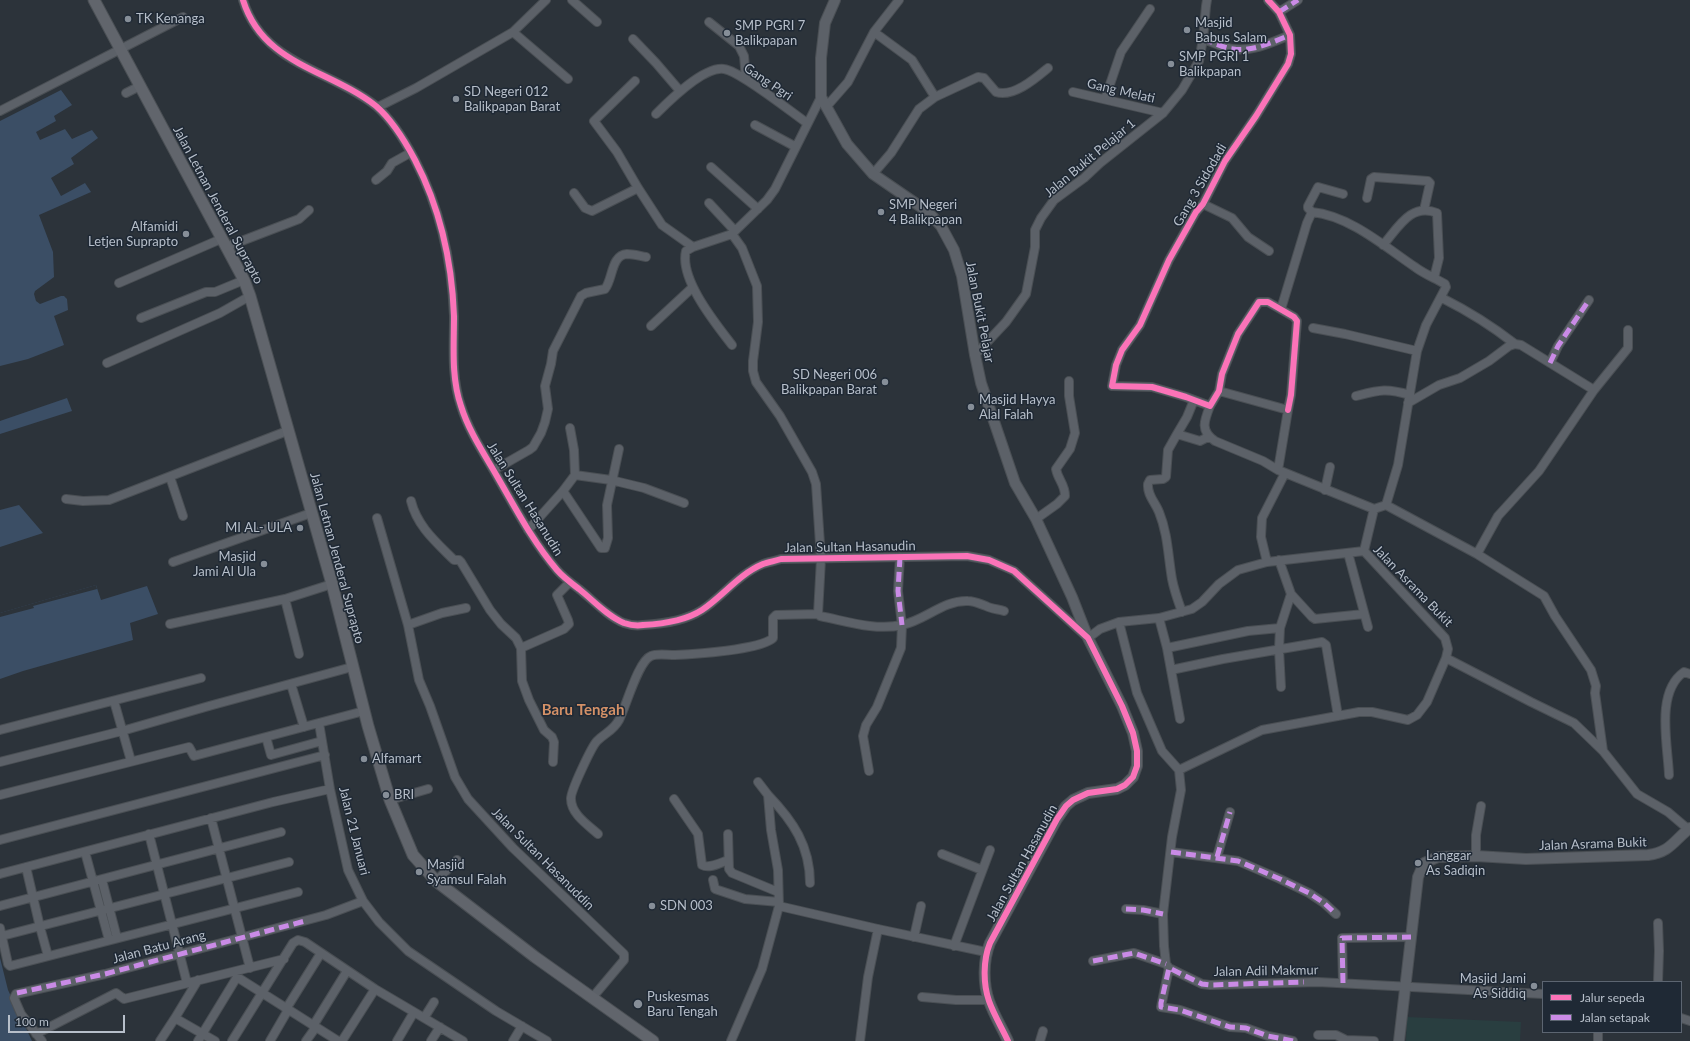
<!DOCTYPE html>
<style>
body{margin:0}
#map{position:relative;width:1690px;height:1041px;overflow:hidden;background:#2c333a;font-family:Lato,sans-serif}
canvas{display:block}
.legend{position:absolute;left:1542px;top:981px;width:140px;height:52px;box-sizing:border-box;background:#1f2935;border:1px solid #5c6571;margin:0;padding:5px 7px;list-style:none;font-size:12px;color:#b7bfca}
.legend li{display:flex;align-items:center;gap:8px;height:20px}
.legend b{width:20px;border:1px solid #5c6571}
.scale{position:absolute;left:8px;top:1015px;width:117px;height:18px;box-sizing:border-box;border:2px solid #b7bfca;border-top:0;padding-left:5px;font-size:12px;line-height:14px;white-space:nowrap;color:#b7bfca;-webkit-text-stroke:3px #1f2935;paint-order:stroke}
</style>
<div id="map">
<canvas width="1690" height="1041"></canvas>
<ul class="legend">
<li><b style="height:5px;background:#fb73b8"></b>Jalur sepeda</li>
<li><b style="height:5px;background:#ca8be6"></b>Jalan setapak</li>
</ul>
<div class="scale">100 m</div>
</div>
<script>
const c = document.querySelector('canvas').getContext('2d');
c.lineJoin = 'round';
function fillPath(path, color) { c.fillStyle = color; c.fill(path, 'evenodd'); }
function strokePath(path, color, width, dash) { c.strokeStyle = color; c.lineWidth = width; c.lineCap = dash ? 'butt' : 'round'; c.setLineDash(dash || []); c.stroke(path); }
function label(font, color, halo, rows, align = 'center') {
  c.font = font + ' Lato,sans-serif'; c.lineWidth = 3; c.setLineDash([]); c.textBaseline = 'middle'; c.strokeStyle = halo; c.fillStyle = color; for (const [text, x, y, turn = 0] of rows) {
    c.save(); c.translate(x, y); c.rotate((+turn || 0) * Math.PI / 180); c.textAlign = isNaN(turn) ? turn : align; if (halo) c.strokeText(text, 0, 0); c.fillText(text, 0, 0); c.restore();
  }
}
fillPath(new Path2D(`
 M1407 1017 1521 1022 1520 1041H1406Z`), '#293e40');
fillPath(new Path2D(`
 M61 90 72 105 54 116 56 121 36 132 40 140 65 129 72 139 92 130 98 138 71 158 74 164 51 178 61 196 85 183 91 192 39 215 53 252 54 277 35 291 34 294 36 301 40 304 61 296H64L67 299 68 310 54 316 64 345 28 359 0 366V121Z
 M67 398 72 411 0 434V421Z
 M19 505 43 533 0 547V510Z
 M96 585 101 600 147 586 158 614 130 623 133 640 23 671 0 679V613Z
 M0 958 8 990 32 1041H0Z`), '#3b4e65');
fillPath(new Path2D(`
 M96 585 97 589 33 606 34 608 0 617V613Z`), '#2c333a');
const minor = new Path2D(`
 M243 0C263 65 329 69 376 106 391 119 406 143 415 160 440 208 452 263 454 316 454 346 451 377 461 406 469 432 485 455 498 478 516 509 533 542 557 570 563 577 571 583 579 589 593 600 607 616 624 623 630 625 637 626 643 625 663 624 685 621 702 610 723 596 739 574 763 564 768 562 775 561 781 559L967 556 989 560 1014 571 1088 638 1100 629 1119 622 1159 618 1192 609 1202 602 1219 584 1238 570 1267 562 1364 551 1445 638 1448 649 1446 658 1427 702 1417 715 1408 720 1372 712H1359L1262 730 1179 770
 M572 0 597 22
 M1268 0 1279 12 1290 35 1291 54 1288 64 1256 116 1225 161 1203 204 1196 212 1169 260 1140 325 1122 350 1116 365 1112 386 1152 387 1186 397 1210 406 1219 391 1222 374 1238 334 1259 302H1268L1294 317 1297 321 1291 395 1288 410
 M1279 12 1298 0
 M709 22 739 46 744 56 746 79
 M513 32 568 79
 M874 32 912 60 935 97
 M633 39 656 63 680 91
 M1203 39C1213 42 1223 48 1233 49 1252 52 1273 42 1290 35
 M635 81 594 121 617 152 638 188 662 225 693 247 732 234 767 200 775 189 821 97
 M1073 92 1163 113
 M126 93 140 86
 M1105 99 1121 52 1150 9
 M827 106 848 82 874 32 899 0
 M378 107 416 88 513 32 546 0
 M0 111 183 17
 M656 114C669 101 704 66 724 69 740 71 791 112 807 123
 M755 125 796 147
 M711 167 758 209
 M873 174 891 153 919 109 935 97 978 77 984 78 996 92C1013 98 1036 78 1048 68
 M376 180 387 171 392 163 410 153
 M574 193 585 208 592 211 638 188
 M1367 198 1371 179 1374 177 1428 181 1430 183 1424 210
 M709 203 735 231
 M1203 204 1232 218 1248 237 1269 251
 M1312 212 1308 208V206L1318 187 1343 194
 M732 234 742 248 757 286 758 322 753 361V371L756 382 780 416 812 472 816 484 821 559 818 614 820 616C846 621 875 631 902 625 926 620 943 600 968 601 975 601 980 604 986 606 991 609 998 609 1004 611
 M1383 245C1398 228 1411 202 1437 213L1439 258 1434 278
 M226 247 299 219 309 210
 M693 247 686 251C679 279 716 324 732 345
 M119 283 221 239
 M1442 298C1468 311 1492 326 1515 344
 M1281 309 1307 223 1312 212C1350 216 1384 246 1415 267 1424 274 1435 278 1445 284L1446 287 1426 325 1417 351 1398 465 1386 505 1374 509 1364 551
 M141 318 206 292H215L244 280
 M651 326 693 287
 M1313 328 1345 334 1417 351
 M975 355 1006 322 1026 294 1035 247V230L1041 218 1054 200 1084 178 1100 163 1163 113 1182 90 1199 61 1203 39 1206 6 1207 0
 M107 363 220 313 250 296
 M1550 363 1558 346 1589 300
 M1219 391 1288 410 1278 470 1374 509
 M1356 396C1380 390 1386 388 1410 395
 M1408 403 1439 385 1460 378 1489 361 1509 346 1515 344 1521 345 1594 390
 M1210 406C1204 421 1200 431 1215 441L1263 461 1278 470
 M570 428 574 450 575 475
 M1177 434 1187 417 1194 400
 M494 470 529 450 533 447 541 433 545 422 548 409 545 386 551 364 553 351 581 296 586 293 605 289C613 279 611 255 627 254 633 254 640 256 646 257
 M170 477 183 516
 M1325 490 1330 467
 M563 491 601 548H605L608 538 607 505 619 449
 M66 499 83 501 109 500 287 431
 M411 501C417 526 436 542 454 560H459L461 562 490 610 501 624 516 638 521 648 522 681 529 700 544 730 552 737 554 742 553 762
 M1386 505 1477 554 1544 596 1555 616 1591 670 1596 686 1595 693 1603 751
 M377 518 408 625 419 680 430 706 455 777 468 799 513 848 624 954V960L592 998
 M1036 519 1057 504 1065 496C1065 484 1058 480 1056 469L1070 449 1075 433 1069 396V381
 M528 530 563 491 575 475 611 480 644 488 684 503
 M1348 553 1368 627
 M1477 554 1498 516 1539 471 1594 390 1628 348V330
 M1279 560 1291 594 1280 628 1279 649 1281 687
 M173 562 311 513
 M1267 562 1261 537 1262 518 1285 473
 M1291 594 1312 617 1315 619 1364 614
 M285 599 299 654
 M1182 612C1178 601 1174 590 1172 579 1168 556 1168 534 1159 512 1155 502 1147 495 1148 484L1150 480 1163 479 1166 477 1168 450 1177 434 1200 441 1208 437
 M1159 618 1167 648 1180 719
 M1119 622 1137 693 1162 751 1179 770
 M170 624 285 599 332 584
 M408 625 442 613 466 608
 M521 648 564 629 569 624 568 620 557 595 570 582
 M1167 648 1248 631 1280 628
 M1446 658 1531 702 1574 723 1603 751 1637 794 1668 812 1688 829
 M1171 670 1223 659 1322 642 1326 645 1338 716
 M291 684 304 727
 M114 701 131 761
 M319 723 330 789 348 870 363 901 379 922 408 951 496 1011 547 1041
 M0 730 201 678
 M266 737 271 755 322 741
 M0 762 122 731 209 706 352 667
 M1179 770 1181 790 1172 837 1163 914 1164 946 1166 964 1169 968 1202 984 1210 985 1318 982 1543 994
 M869 771 863 736 866 725 877 707 901 648 902 625 898 591 900 557
 M1669 775C1668 746 1655 692 1684 672L1690 674
 M758 782 768 795 771 830 778 870 779 906
 M0 795 189 747 194 756 364 711
 M768 795C793 821 810 846 810 883
 M674 799 698 834 702 865C709 869 720 863 728 860
 M390 800 428 789
 M211 818 250 968
 M149 834 187 983
 M598 834C588 825 571 814 571 799 570 792 592 746 597 741 606 732 613 731 619 720 626 707 638 661 651 656 657 653 667 655 675 655 694 654 760 650 773 638V618L776 615 818 614
 M728 834 729 869 732 873 778 892
 M0 840 325 755
 M85 852 109 940
 M1171 852 1238 861 1280 879 1309 893 1324 903 1336 914
 M942 854 982 870
 M1476 856V835L1481 806
 M1217 857 1230 812
 M26 867 40 927 48 956
 M0 874 273 802 330 789
 M102 880 117 938
 M713 880 715 889 745 899 779 902
 M436 881 457 860
 M0 906 281 832
 M1126 909 1143 910 1163 914
 M1658 923 1659 951 1658 982
 M0 928 8 964 10 966 298 892
 M2 936 289 862
 M914 937 921 906
 M954 946 990 850
 M1093 961 1134 953 1166 964
 M1169 968 1161 1007 1180 1010 1230 1027 1246 1028 1268 1036 1293 1041
 M1343 983 1342 938 1411 937
 M922 997 956 1000H988
 M286 1009 321 953
 M414 1012 463 1041
 M175 1018 198 980
 M424 1018 434 1002
 M1681 1018 1690 1021
 M313 1026 347 971
 M36 1034 116 993 124 999 284 959
 M1318 1035H1336L1346 1040 1374 1041
 M42 1041 21 1014 14 998 16 994 105 974 326 915 363 901
 M160 1041 175 1018 215 1041
 M198 1041 237 977 338 1041
 M232 1041 293 943 298 940 305 942 375 989 414 1012 397 1041
 M270 1041 288 1010
 M306 1041 316 1027
 M342 1041 375 989
 M431 1041 440 1027
 M513 1041 522 1026
 M731 1041 762 969 779 906 878 929 986 952
 M860 1041 868 977 878 929
 M1040 1041 1043 1031
 M1598 1041V1032`);
const tertiary = new Path2D(`
 M835 0 825 23 821 58V97L847 144 873 174 921 207 932 216 941 226 954 250 962 276 975 355 981 383 1015 483 1036 519 1072 597 1088 638 1122 706 1133 733 1137 751V766L1133 777 1125 785 1117 789 1088 793 1073 800 1066 806 1057 819 990 943C983 960 983 984 989 1001 994 1015 1002 1028 1008 1041
 M1399 1041 1418 877 1424 863 1438 857 1476 856 1526 859 1648 855C1671 852 1674 840 1690 828`);
const secondary = new Path2D(`
 M94 0 244 280 250 296 332 584 368 726 390 800 413 855 436 881 535 957 653 1041`);
strokePath(minor, '#4a4f54', 10);
strokePath(tertiary, '#4a4f54', 12);
strokePath(secondary, '#4a4f54', 13);
strokePath(minor, '#5c6168', 8);
strokePath(tertiary, '#5c6168', 10);
strokePath(secondary, '#61656c', 11);
strokePath(new Path2D(`
 M1279 12 1298 0
 M1203 39C1213 42 1223 48 1233 49 1252 52 1273 42 1290 35
 M1550 363 1558 346 1589 300
 M900 557 898 591 902 625
 M1171 852 1238 861 1280 879 1309 893 1324 903 1336 914
 M1217 857 1230 812
 M1126 909 1143 910 1163 914
 M1093 961 1134 953 1166 964
 M1343 983 1342 938 1411 937
 M17 993 105 974 305 921
 M1293 1041 1268 1036 1246 1028 1230 1027 1180 1010 1161 1007V1003L1169 968 1202 984 1210 985 1304 982`), '#ca8be6', 5, [10, 5]);
strokePath(new Path2D(`
 M243 0C263 65 329 69 376 106 391 119 406 143 415 160 440 208 452 263 454 316 454 346 451 377 461 406 469 432 485 455 498 478 516 509 533 542 557 570 563 577 571 583 579 589 593 600 607 616 624 623 630 625 637 626 643 625 663 624 685 621 702 610 723 596 739 574 763 564 768 562 775 561 781 559L967 556 989 560 1014 571 1088 638 1122 706 1133 733 1137 751V766L1133 777 1125 785 1117 789 1088 793 1073 800 1066 806 1057 819 990 943C983 960 983 984 989 1001 994 1015 1002 1028 1008 1041
 M1268 0 1279 12 1290 35 1291 54 1288 64 1256 116 1225 161 1203 204 1196 212 1169 260 1140 325 1122 350 1116 365 1112 386 1152 387 1186 397 1210 406 1219 391 1222 374 1238 334 1259 302H1268L1294 317 1297 321 1291 395 1288 410`), '#fb73b8', 6);
for (const [x, y, r, color] of [
 [128,19,4,"#868e98"],
 [1187,30,4,"#868e98"],
 [727,33,4,"#868e98"],
 [1171,64,4,"#868e98"],
 [456,99,4,"#868e98"],
 [881,212,4,"#868e98"],
 [186,234,4,"#868e98"],
 [885,382,4,"#868e98"],
 [971,407,4,"#868e98"],
 [300,528,4,"#868e98"],
 [264,564,4,"#868e98"],
 [364,759,4,"#868e98"],
 [386,795,4,"#868e98"],
 [1418,863,4,"#868e98"],
 [419,872,4,"#868e98"],
 [652,906,4,"#868e98"],
 [1534,986,4,"#868e98"],
 [638,1004,5,"#868e98"]
]) { const dot = new Path2D(); dot.arc(x, y, r, 0, 2 * Math.PI); c.fillStyle = color; c.fill(dot); strokePath(dot, '#1f2935', 1.5); }
label('13px', '#b7bfca', '#1f2935', [
 ["TK Kenanga",136,19],
 ["Masjid",1195,23],
 ["Babus Salam",1195,38],
 ["SMP PGRI 7",735,26],
 ["Balikpapan",735,41],
 ["SMP PGRI 1",1179,57],
 ["Balikpapan",1179,72],
 ["SD Negeri 012",464,92],
 ["Balikpapan Barat",464,107],
 ["SMP Negeri",889,205],
 ["4 Balikpapan",889,220],
 ["Alfamidi",178,227,"right"],
 ["Letjen Suprapto",178,242,"right"],
 ["SD Negeri 006",877,375,"right"],
 ["Balikpapan Barat",877,390,"right"],
 ["Masjid Hayya",979,400],
 ["Alal Falah",979,415],
 ["MI AL- ULA",292,528,"right"],
 ["Masjid",256,557,"right"],
 ["Jami Al Ula",256,572,"right"],
 ["Alfamart",372,759],
 ["BRI",394,795],
 ["Langgar",1426,856],
 ["As Sadiqin",1426,871],
 ["Masjid",427,865],
 ["Syamsul Falah",427,880],
 ["SDN 003",660,906],
 ["Masjid Jami",1526,979,"right"],
 ["As Siddiq",1526,994,"right"],
 ["Puskesmas",647,997],
 ["Baru Tengah",647,1012]
], 'left');
label('13px', '#b7bfca', '#1f2935', [
 ["Gang Pgri",768,82,34],
 ["Gang Melati",1121,91,13],
 ["Jalan Bukit Pelajar 1",1090,158,-40],
 ["Gang 3 Sidodadi",1200,185,-60],
 ["Jalan Letnan Jenderal Suprapto",218,205,62],
 ["Jalan Bukit Pelajar",980,312,79],
 ["Jalan Sultan Hasanudin",525,499,58],
 ["Jalan Sultan Hasanudin",850,547,-1],
 ["Jalan Letnan Jenderal Suprapto",337,558,75],
 ["Jalan Asrama Bukit",1413,586,46],
 ["Jalan 21 Januari",354,831,76],
 ["Jalan Asrama Bukit",1593,844,-2],
 ["Jalan Sultan Hasanuddin",543,859,45],
 ["Jalan Sultan Hasanudin",1022,863,-61],
 ["Jalan Batu Arang",159,947,-15],
 ["Jalan Adil Makmur",1266,971,-1]
]);
label('bold 15px', '#d49167', '#1f2935', [
 ["Baru Tengah",583,710]
]);
</script>
